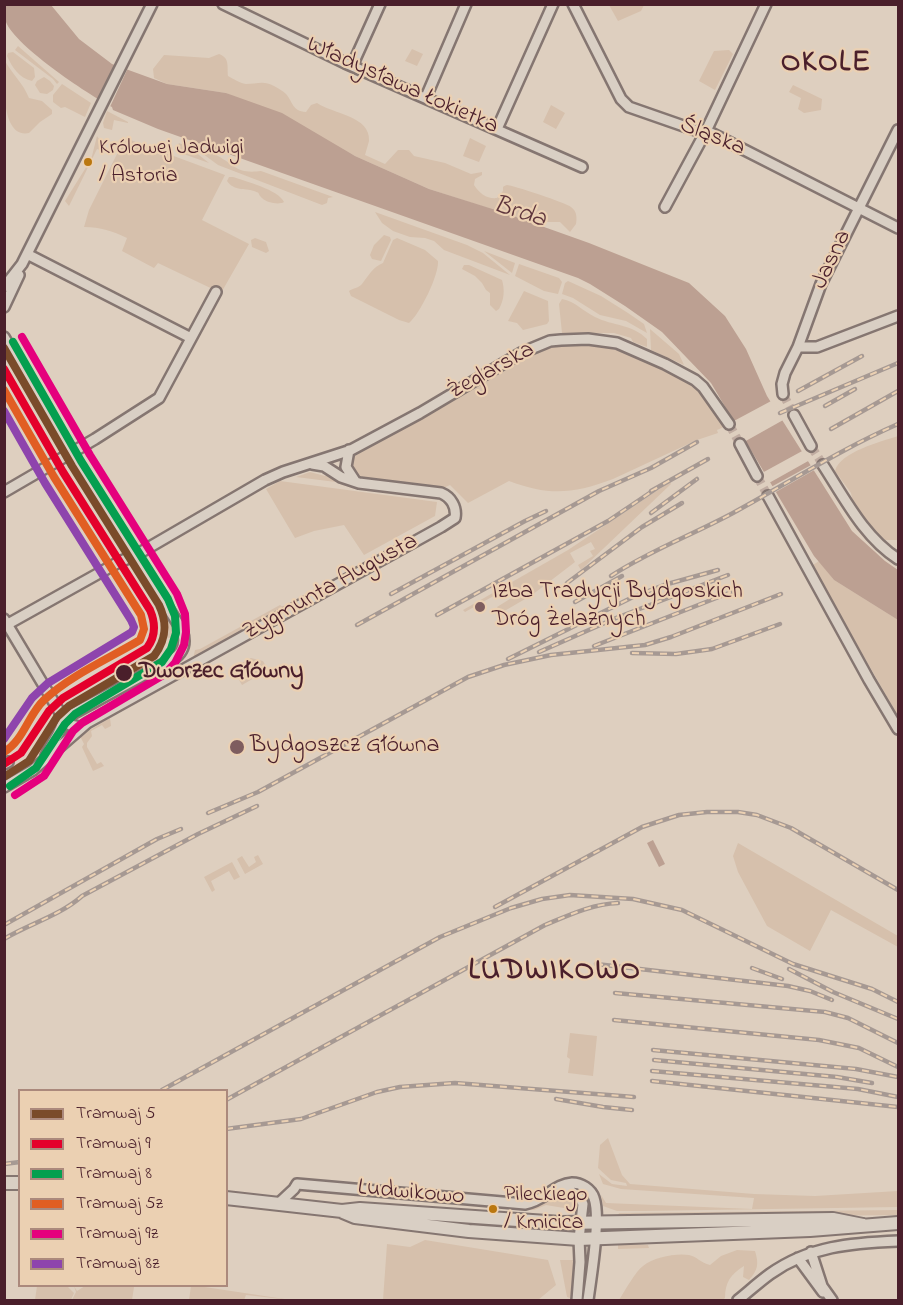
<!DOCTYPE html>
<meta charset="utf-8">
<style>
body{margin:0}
#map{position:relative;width:903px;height:1305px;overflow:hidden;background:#decfbf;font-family:"Indie Flower",sans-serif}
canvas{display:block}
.frame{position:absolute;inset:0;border:6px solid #4a1f2b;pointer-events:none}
.legend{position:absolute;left:18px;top:1089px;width:210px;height:198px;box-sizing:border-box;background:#ebd0b2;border:2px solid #ab897c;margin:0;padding:8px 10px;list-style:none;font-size:18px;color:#4a1f2b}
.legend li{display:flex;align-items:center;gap:12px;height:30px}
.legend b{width:30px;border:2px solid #ab897c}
</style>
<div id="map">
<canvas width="903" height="1305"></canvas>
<div class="frame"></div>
<ul class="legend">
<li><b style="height:8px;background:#7a4b2a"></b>Tramwaj 5</li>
<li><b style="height:8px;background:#e4002b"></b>Tramwaj 9</li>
<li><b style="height:8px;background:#049f4f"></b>Tramwaj 8</li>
<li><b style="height:8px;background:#e15e23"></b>Tramwaj 5z</li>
<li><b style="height:8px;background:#e5007d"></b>Tramwaj 9z</li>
<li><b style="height:8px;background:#8e44ad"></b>Tramwaj 8z</li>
</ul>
</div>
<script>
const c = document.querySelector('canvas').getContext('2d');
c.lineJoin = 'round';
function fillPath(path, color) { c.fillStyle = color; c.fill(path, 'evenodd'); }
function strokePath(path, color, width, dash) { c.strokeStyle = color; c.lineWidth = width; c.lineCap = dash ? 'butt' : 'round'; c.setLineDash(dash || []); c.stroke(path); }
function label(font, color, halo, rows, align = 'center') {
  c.font = font + ' "Indie Flower",sans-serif'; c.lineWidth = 4.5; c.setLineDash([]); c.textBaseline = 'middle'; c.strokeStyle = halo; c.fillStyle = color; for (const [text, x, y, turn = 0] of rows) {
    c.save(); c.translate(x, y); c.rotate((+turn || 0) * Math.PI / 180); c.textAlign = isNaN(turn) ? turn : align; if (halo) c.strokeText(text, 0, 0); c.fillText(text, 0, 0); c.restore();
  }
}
fillPath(new Path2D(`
 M609 5H644L641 11 618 21Z
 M18 46 59 82 57 84 53 79 15 50Z
 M412 49 423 54 417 66 405 61Z
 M729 50 733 54 715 90 699 81 714 51Z
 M13 52 34 68 35 77 32 81C19 78 12 67 7 56L8 53Z
 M219 54C230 58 227 66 228 76 234 79 239 83 246 84 256 84 264 80 274 86 278 88 283 91 286 94 293 102 292 111 306 112L311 105 317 103C333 114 371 116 369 141 368 145 366 151 365 155L385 164 398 150H409L414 156 445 163 471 174 482 172V175L475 179 474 185C480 194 487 199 497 198L503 191V187C504 186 506 185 507 185 512 185 567 203 571 207 577 211 577 218 576 224L570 232 560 222H531L429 189 355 156 226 93 167 84 154 78 153 69 164 55 209 58Z
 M5 61C13 75 23 83 29 98L42 101 52 110V114L40 122 29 133C0 139 4 78 5 61Z
 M44 77 50 81 54 86 53 90 47 94 40 93 35 85 37 81Z
 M62 84 91 103 85 117 65 107 61 108 53 102V95Z
 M793 85 822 99 821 110 804 113 798 109 801 98 789 92Z
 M551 105 565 113 556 129 543 122Z
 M107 111 128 122V123L114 120 112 130 104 128 103 123Z
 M97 136 103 145V151L97 149 69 206 65 201 85 169 92 156Z
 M125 138 225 175 202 220 249 244 221 293 158 263 154 268 122 251 127 238C112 231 101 227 84 227L89 210Z
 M470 138 486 146 479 162 463 156Z
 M179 143 189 147 209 163 175 151Z
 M195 148C202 150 211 152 218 156 236 166 237 174 261 171L333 197 328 198 327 203 322 205 218 165Z
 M229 177H233C245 181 279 190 284 202 279 205 267 203 262 198 256 192 262 194 254 191 244 188 234 191 227 181Z
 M375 212 467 245 483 253 510 275 444 250 434 241 425 238 410 237 393 231 382 223Z
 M384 235 390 237 391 240 381 261 372 259 370 255 374 245Z
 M255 238 266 242 269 251 266 253 252 247 251 240Z
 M397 238 425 250 438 261C439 275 420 314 409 323L399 320 351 296 349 291C353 288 359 288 362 284 368 276 373 267 383 263L393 240Z
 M484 251 515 263 512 273Z
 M519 264 559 278 562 282 558 294 544 291 515 276Z
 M464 265H469L502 280C505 290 504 300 499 309L496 311 490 305V293L486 290 482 283 475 276 462 269Z
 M568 281 601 296 628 313 644 324 647 333 626 321 600 315 573 298 562 294 565 283Z
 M524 291 548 301 549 321 547 324 523 330 517 323 508 321Z
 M562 299C575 301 584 312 595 317 613 326 632 324 647 339V347L633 342 631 338 614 333H562L559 304Z
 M650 329 679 354 684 365 651 350Z
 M573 344H592L623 352 688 381 719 413 726 426 717 430 718 433 697 440 613 479C573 494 549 496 509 481L468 503 450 485 439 490 359 479C350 472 346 460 357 452L522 356 540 350Z
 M898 436V540H885L874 530 854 507 851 493 835 471C840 452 880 442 898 436Z
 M310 472 325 476 328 475 336 482 296 477Z
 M280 481 437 502 435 516 364 555 344 525 314 531 295 538 266 489Z
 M670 482 671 484 581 570 578 565 593 556 590 551 595 549 591 542 570 553 575 562 532 595 501 613 497 607 513 597 508 588 465 612 463 610 568 550Z
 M819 561 834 580 898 620V716L815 571 813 565Z
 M280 605 283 607 282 610 193 659 195 650 200 649Z
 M163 608 180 636 179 649 170 645 179 640 177 635 166 639 168 625Z
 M251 658 263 661 268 670 242 685 236 675 240 664Z
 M110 718 111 726 105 729 102 725 91 731 92 736 87 743V747L97 764 101 762 104 766 93 771 82 747 84 744 80 736Z
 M48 735 52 738C38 756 24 770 5 781L30 761Z
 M738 843 898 936V947L831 910 810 951 767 926 738 872 733 856Z
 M258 855 263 864 245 874 237 859 242 856 249 867 256 862 254 857Z
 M232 862 240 877 234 880 229 871 211 881 215 890 212 892 204 877Z
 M570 1033 597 1036 593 1076 568 1073 570 1059 567 1057Z
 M608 1138 622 1175 630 1184 754 1194 815 1196 898 1191V1207L644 1211H617L603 1206 601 1195 606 1203 752 1209 754 1198 621 1189 603 1184 599 1174 612 1184 627 1186 626 1183 611 1180 598 1168 600 1145Z
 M561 1195C570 1195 577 1198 579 1207L570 1209 546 1205 534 1210H525L522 1207H535Z
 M898 1210V1215L617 1218 619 1213Z
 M425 1240 548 1260 556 1285 538 1300H383L387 1244 410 1247Z
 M618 1243 648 1245 649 1248 618 1249Z
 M737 1250 755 1251C759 1264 758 1270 749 1280L743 1277 744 1266C731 1274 725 1282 725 1298L722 1300H619C625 1291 635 1272 643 1266 654 1257 676 1253 689 1255 696 1256 701 1263 710 1265L721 1256Z
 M560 1260H577L570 1298 567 1297Z
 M37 1286H67L74 1293 71 1300H35Z
 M74 1286 77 1291 85 1286H134V1287L132 1300H72L76 1292Z
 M191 1286H198L291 1300 246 1295 244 1300H189Z`), '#d6c0ac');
fillPath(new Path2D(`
 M5 5H51L79 39 112 64 167 84 226 93 282 113 355 156 429 189 502 212 589 243 689 283 725 316 746 349 767 396 852 531 885 561 898 570V620L834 580 814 556 711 383 662 332 625 306 590 284 578 278 158 129 113 110 112 107C89 95 10 43 5 19 4 14 5 9 5 5Z
 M653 840 665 864 659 867 647 843Z`), '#bca092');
fillPath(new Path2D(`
 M116 62 128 68 109 109 96 102Z
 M773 400 785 419 744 442 732 422Z
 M804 450 810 460 769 483 762 473Z
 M813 464 816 469 774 493 771 487Z`), '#decfbf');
strokePath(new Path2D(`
 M783 394 794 415
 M729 424 740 444
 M811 446 823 465
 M757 476 768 496`), '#c0aca1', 9, [9, 4.5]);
const minor = new Path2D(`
 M223 4 345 63 582 167
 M573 4 621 99 629 107 695 130 706 131 713 134 898 228
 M352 66 380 4
 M426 97 466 4
 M497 129 553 4
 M665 207 706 131 766 4
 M27 254 191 338
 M4 287 22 264 152 4
 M4 307 19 275
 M4 337 103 505 182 630C186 642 184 652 173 659L63 719
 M798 347H817L898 316
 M783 394 782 384 785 373 798 347 821 284 898 130
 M794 415 811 446
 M740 444 757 476
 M349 450 346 467 355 481
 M823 465C845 499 864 537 898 559
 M4 492 95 439 159 398 216 292
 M768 496 869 680 898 729
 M4 619 65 721 70 725 80 727
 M8 624 119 562 136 555 265 480 283 472 351 450 420 413 521 353 550 341 561 340 588 339 617 343 665 364 695 380 703 387 729 424
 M45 759C49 744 62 734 63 719
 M4 764 8 762
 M4 787 33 770 87 723 441 527 455 518C457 507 451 497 441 493L359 483 341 477 324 466 312 464
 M554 1193 564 1191 572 1192 580 1198 583 1204 579 1239 580 1262 577 1300
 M279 1203 294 1189 297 1184 525 1204C544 1201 555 1184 572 1183 581 1183 591 1189 594 1198 601 1218 591 1277 588 1300
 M811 1252 822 1286 832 1300
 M798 1258 823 1292
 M738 1300C748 1292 759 1282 770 1274 809 1246 852 1243 898 1241`);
const major = new Path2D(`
 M4 1183H20
 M226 1198 342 1211 360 1209 561 1223 833 1219 863 1225
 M343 1212 355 1217 469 1231 579 1239 810 1230 898 1223`);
strokePath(minor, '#857671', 14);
strokePath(major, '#857671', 16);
strokePath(minor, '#d9cfc4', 9);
strokePath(major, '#d9cfc4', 12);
const rail = new Path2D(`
 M798 391 862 356
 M825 406 855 389
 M780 413 898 363
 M831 429 898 391
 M651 491 708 459
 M651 513 697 479
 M611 576C649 551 692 535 733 513 788 483 841 449 898 424
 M567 583 642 527 682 503
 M391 594 525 521 546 511
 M575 602 622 576
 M437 615 608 521 657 488
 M357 625 599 491 651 468 697 442
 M594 646 734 591
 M539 652 616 618 728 575
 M632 653 676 654 712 649 780 624
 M508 659 633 597 664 585 718 570
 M208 813 258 792 468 677 504 665 551 655 645 645 671 637 781 594
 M495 907 642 827 679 815 707 812H738L757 815 791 828 898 890
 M4 925 157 839 181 829
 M4 939C29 924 61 915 82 896L198 834 257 806
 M596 964 788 986 810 991 832 1000
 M752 968 782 979
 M789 969 833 992 898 1019
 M615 993 825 1012 848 1018 898 1043
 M614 1020 819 1040 859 1048 898 1067
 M653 1050 856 1069 898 1077
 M654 1060 837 1077 872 1083
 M652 1071 858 1089 898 1097
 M652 1081 898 1107
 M162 1090 440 937 511 908 542 899 570 895 633 899 682 910 793 964 872 989 898 1002
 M556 1099 603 1107 632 1110
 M226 1100 545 925C569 915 592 904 618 903
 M226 1129 301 1119 377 1092 400 1087 455 1083 634 1097
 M4 1164 20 1162`);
strokePath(rail, '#a69993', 4.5);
strokePath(rail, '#ebd0b2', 2, [7]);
strokePath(new Path2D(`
 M4 348 72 466 159 605C168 624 166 640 154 656L69 706 57 717 29 761 4 777`), '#7a4b2a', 8);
strokePath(new Path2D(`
 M4 369 63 472 150 610C156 624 156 636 147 648L63 698 49 711 21 753 4 764`), '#e4002b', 8);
strokePath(new Path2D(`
 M10 786 36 768 65 724 75 714 162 662 171 649 176 633 175 616 168 599 81 461 13 342`), '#049f4f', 8);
strokePath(new Path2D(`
 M4 390 54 477 141 615 144 629 140 640C108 659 71 675 44 700 28 715 24 740 4 752`), '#e15e23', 8);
strokePath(new Path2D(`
 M15 795 44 776 73 731 82 723 165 674 175 663 184 645 186 632 185 614 177 594 90 455 22 337`), '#e5007d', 8);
strokePath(new Path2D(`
 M4 411 45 483 131 620 134 627 132 632 48 683 32 698 4 739`), '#8e44ad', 8);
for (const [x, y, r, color] of [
 [88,162,5,"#ba770f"],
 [480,607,6,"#7e5d5f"],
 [124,673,9,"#4a1f2b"],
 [237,747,8,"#7e5d5f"],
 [493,1209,5,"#ba770f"]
]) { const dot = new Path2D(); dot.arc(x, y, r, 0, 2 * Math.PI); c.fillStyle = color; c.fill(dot); strokePath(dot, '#ebd0b2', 2); }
label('22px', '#4a1f2b', '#ebd0b2', [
 ["Królowej Jadwigi",99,149],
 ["/ Astoria",99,177],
 ["Pileckiego",504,1196],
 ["/ Kmicica",504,1224]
], 'left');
label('24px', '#4a1f2b', '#ebd0b2', [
 ["Władysława Łokietka",402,87,24],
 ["Śląska",712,138,22],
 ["Jasna",833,260,-65],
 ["Żeglarska",492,372,-29],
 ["Zygmunta Augusta",331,588,-29],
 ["Ludwikowo",411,1194,5]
]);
label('24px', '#4a1f2b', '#ebd0b2', [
 ["Izba Tradycji Bydgoskich",492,593],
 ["Dróg Żelaznych",492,621],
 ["Bydgoszcz Główna",250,747]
], 'left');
label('bold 24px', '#4a1f2b', '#ebd0b2', [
 ["Dworzec Główny",139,673]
], 'left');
label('italic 26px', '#5e353c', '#ebd0b2', [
 ["Brda",519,214,18]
]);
c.letterSpacing = '1.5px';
label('bold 30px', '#4a1f2b', '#ebd0b2', [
 ["OKOLE",826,65],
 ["LUDWIKOWO",555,973]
]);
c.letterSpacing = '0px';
</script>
